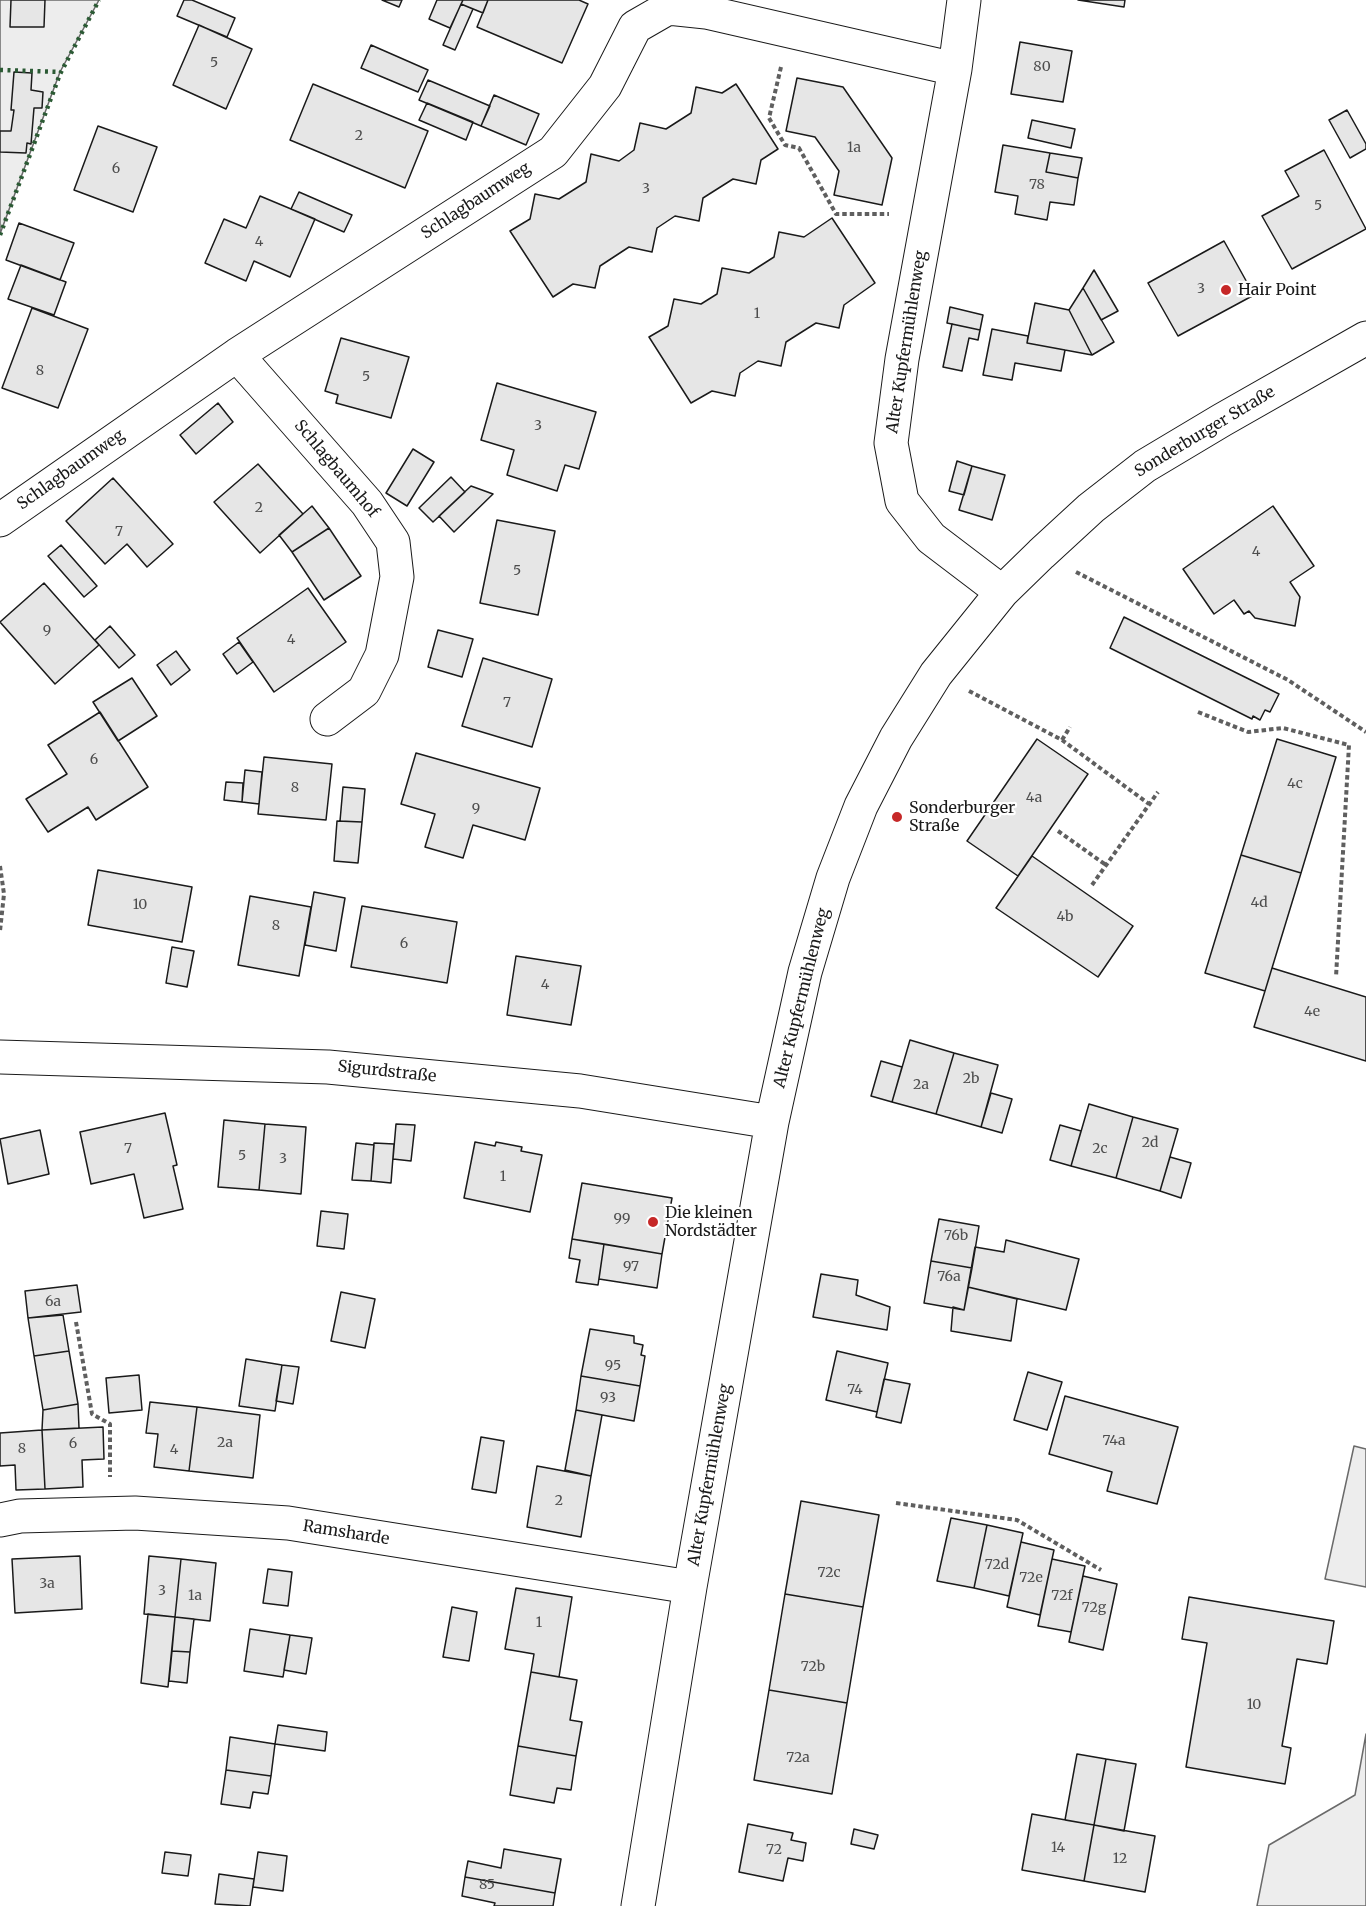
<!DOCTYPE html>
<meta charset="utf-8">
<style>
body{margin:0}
canvas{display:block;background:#fff}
</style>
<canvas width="1366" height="1906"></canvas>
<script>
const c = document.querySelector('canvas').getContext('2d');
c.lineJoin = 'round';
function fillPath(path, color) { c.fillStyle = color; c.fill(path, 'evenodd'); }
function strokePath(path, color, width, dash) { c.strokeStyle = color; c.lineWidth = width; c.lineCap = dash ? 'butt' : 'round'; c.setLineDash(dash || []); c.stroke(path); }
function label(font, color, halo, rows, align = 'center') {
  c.font = font + ' Merriweather,serif'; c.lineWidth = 4.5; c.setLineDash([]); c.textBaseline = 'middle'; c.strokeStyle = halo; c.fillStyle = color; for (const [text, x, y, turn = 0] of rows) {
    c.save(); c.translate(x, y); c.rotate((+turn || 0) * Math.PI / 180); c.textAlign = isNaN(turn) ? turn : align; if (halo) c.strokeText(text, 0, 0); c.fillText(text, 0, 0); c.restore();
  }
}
const built = new Path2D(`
 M0 0H99L60 72 0 234Z
 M1354 1446 1366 1449V1587L1325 1579Z
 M1366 1734V1906H1257L1269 1845 1355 1795Z`);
fillPath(built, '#ededed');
strokePath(built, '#6a6a6a', 1.5);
const building = new Path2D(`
 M11 0H45L44 27H10Z
 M184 0H192L235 18 227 37 177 16Z
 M382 0H402L399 7Z
 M437 0H463L450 28 429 19Z
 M463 0H488L483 13 461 4Z
 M488 0H579L588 4 562 63 477 27Z
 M1078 0H1125L1124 7Z
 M461 4 473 9 455 50 443 45Z
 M199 25 252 49 226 109 173 85Z
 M1020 42 1072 51 1063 102 1011 94Z
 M371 45 428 70 418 92 361 68Z
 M14 72 32 73 31 90 43 92 42 108H34L31 144 27 143 26 153 0 152V131H11L14 110H11Z
 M797 78 843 87 892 158 882 205 834 195 839 171 815 137 786 131Z
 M428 80 490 106 481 126 419 100Z
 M313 84 428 131 405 188 290 140Z
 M736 84 778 149 761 160 756 184 733 179 703 198 699 221 675 216 657 228 652 252 629 247 600 266 595 288 573 284 553 297 510 231 530 219 535 194 559 199 586 182 591 154 619 161 634 150 640 123 666 129 691 113 696 87 722 93Z
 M494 95 539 114 526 145 481 126Z
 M427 103 473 122 466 140 419 120Z
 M1347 110 1366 144V149L1350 158 1329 120Z
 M1032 120 1075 129 1071 148 1028 138Z
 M98 126 157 147 133 212 74 190Z
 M1003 145 1050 153 1046 172 1078 178 1074 205 1050 202 1047 220 1015 214 1018 196 995 192Z
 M1324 150 1366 229 1292 269 1262 216 1299 196 1285 171Z
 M1050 153 1082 158 1078 178 1046 172Z
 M299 192 352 215 344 232 291 209Z
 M260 196 315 219 290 277 254 261 246 281 205 263 224 219 246 228Z
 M832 218 875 283 844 305 839 328 816 323 786 342 781 366 758 361 740 373 735 396 712 391 691 403 649 337 668 326 674 299 701 304 717 294 722 268 749 273 774 257 779 232 804 237Z
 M19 223 74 243 60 280 6 260Z
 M1224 241 1254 295 1178 336 1148 283Z
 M21 265 66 282 54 315 8 299Z
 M1094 270 1118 311 1101 320 1083 288Z
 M1083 288 1114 342 1092 355 1069 310Z
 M1035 303 1069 310 1092 355 1027 343Z
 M950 307 983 315 980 330 947 323Z
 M32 308 88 329 58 408 2 388Z
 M952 324 980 330 978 340 969 338 962 371 943 367Z
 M992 329 1028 336 1027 343 1065 350 1061 371 1015 363 1012 380 983 375Z
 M341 338 409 357 391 418 336 403 338 395 325 391Z
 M497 383 596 412 579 469 565 465 557 491 507 475 514 450 481 440Z
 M218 403 233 422 196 454 180 435Z
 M413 449 434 462 407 506 386 493Z
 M957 461 972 466 964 495 949 491Z
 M258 464 303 514 260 553 214 502Z
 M972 466 1005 475 992 520 959 510Z
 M451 477 465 492 433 522 419 508Z
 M113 478 173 544 147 567 127 544 105 564 66 521Z
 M471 486 493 494 454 532 439 516Z
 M312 506 329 528 292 552 279 535Z
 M1273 506 1314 566 1290 582 1300 597 1295 626 1255 618 1249 611 1244 614 1234 600 1214 614 1183 569Z
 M497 520 555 531 538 615 480 603Z
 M329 528 361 576 324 600 292 552Z
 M61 545 97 586 84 597 48 556Z
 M44 583 99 645 55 684 0 622Z
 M308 588 346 642 274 692 237 638Z
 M1124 617 1279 694 1270 712 1265 710 1260 720 1253 716 1252 719 1110 648Z
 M110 626 135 655 119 668 95 640Z
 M438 630 473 639 462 677 428 667Z
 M239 642 253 662 237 674 223 654Z
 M176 651 190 670 171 685 157 665Z
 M483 658 552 679 532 747 462 726Z
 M132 678 157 716 118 741 93 702Z
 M100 712 148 787 96 820 88 807 48 832 26 799 67 774 48 745Z
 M1037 739 1088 774 1018 876 967 841Z
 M1277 739 1336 757 1301 873 1241 855Z
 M416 753 540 788 525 840 473 825 463 858 425 847 435 814 401 804Z
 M264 757 332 764 326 820 258 814Z
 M245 770 262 772 259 804 242 802Z
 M226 782 243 783 242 802 224 800Z
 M343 787 365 789 362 822 340 821Z
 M337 821 362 822 358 863 334 861Z
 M1241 855 1301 873 1265 991 1205 973Z
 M1032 856 1133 926 1098 977 996 908Z
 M98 870 192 887 182 942 88 925Z
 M314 892 345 898 336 951 305 945Z
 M250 896 311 907 299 976 238 965Z
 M362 906 457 922 447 983 351 967Z
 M172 947 194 951 187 987 166 983Z
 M516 956 581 966 571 1025 507 1015Z
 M1272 968 1366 997V1061L1254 1027Z
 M910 1040 954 1053 936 1114 892 1102Z
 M954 1053 998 1065 981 1127 936 1114Z
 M881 1061 902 1067 892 1102 871 1096Z
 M991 1093 1012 1099 1002 1133 981 1127Z
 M1089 1104 1133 1117 1116 1178 1071 1166Z
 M165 1113 177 1165 173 1166 183 1209 144 1218 134 1174 91 1184 80 1132Z
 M1133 1117 1178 1129 1160 1191 1116 1178Z
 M224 1120 265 1124 259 1190 218 1187Z
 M265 1124 306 1127 301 1194 259 1190Z
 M396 1124 415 1125 411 1161 393 1159Z
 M1060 1125 1081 1131 1071 1166 1050 1160Z
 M40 1130 49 1174 8 1184 0 1139Z
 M475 1142 495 1146 496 1142 522 1147 521 1151 542 1155 530 1212 464 1198Z
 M356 1143 374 1145 371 1181 352 1180Z
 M374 1143 394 1144 391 1183 371 1181Z
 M1170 1157 1191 1163 1181 1198 1160 1191Z
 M582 1183 672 1198 662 1254 572 1239Z
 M321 1211 348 1214 344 1249 317 1246Z
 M939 1219 979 1226 972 1268 931 1261Z
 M572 1239 604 1244 598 1285 576 1282 580 1260 569 1258Z
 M1006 1240 1079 1259 1066 1310 968 1287 975 1247 1004 1252Z
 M604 1244 662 1254 657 1288 599 1279Z
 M931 1261 972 1268 964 1310 924 1303Z
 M821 1274 858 1280 856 1295 890 1307 887 1330 813 1317Z
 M77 1285 81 1312 28 1318 25 1291Z
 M968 1287 1017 1299 1011 1341 951 1331 953 1307 964 1310Z
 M341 1292 375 1299 365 1348 331 1341Z
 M63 1315 69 1351 34 1356 28 1318Z
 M590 1329 634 1336V1343L643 1345 641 1355 645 1356 640 1386 581 1376Z
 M69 1351 78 1404 43 1410 34 1356Z
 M837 1351 888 1363 877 1412 826 1400Z
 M246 1359 282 1365 275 1411 239 1406Z
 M282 1365 299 1367 293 1404 276 1401Z
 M1028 1372 1062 1382 1047 1430 1014 1420Z
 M139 1375 142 1410 109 1413 106 1378Z
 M581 1376 640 1386 634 1421 576 1410Z
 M884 1379 910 1384 901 1423 876 1417Z
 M1065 1396 1178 1427 1157 1504 1107 1491 1112 1472 1049 1454Z
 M150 1402 197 1407 189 1471 154 1467 158 1434 146 1433Z
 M78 1404 79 1428 42 1430 43 1410Z
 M197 1407 260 1415 253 1478 189 1471Z
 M576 1410 602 1415 591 1476 565 1470Z
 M103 1427 104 1459 82 1460 83 1487 45 1489 42 1430Z
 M42 1430 45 1489 16 1490 15 1465 0 1466V1433Z
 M481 1437 504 1441 496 1493 472 1489Z
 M537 1466 591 1476 581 1537 527 1527Z
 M801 1501 879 1515 863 1607 785 1594Z
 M951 1518 987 1525 974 1588 937 1581Z
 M987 1525 1023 1533 1009 1596 974 1588Z
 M1021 1542 1054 1550 1040 1615 1007 1607Z
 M80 1556 82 1609 15 1613 12 1559Z
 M149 1556 181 1559 175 1617 144 1614Z
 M181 1559 216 1563 210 1621 175 1617Z
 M1052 1559 1085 1566 1071 1632 1038 1626Z
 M268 1569 292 1572 288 1606 263 1603Z
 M1083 1576 1117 1584 1103 1650 1069 1642Z
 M516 1588 572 1597 559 1677 531 1672 534 1654 505 1649Z
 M785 1594 863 1607 847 1703 769 1690Z
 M1189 1597 1334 1621 1327 1664 1297 1659 1282 1746 1291 1748 1285 1784 1186 1767 1207 1643 1182 1639Z
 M452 1607 477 1612 469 1661 443 1657Z
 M148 1614 175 1617 168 1687 141 1683Z
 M175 1617 194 1619 190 1652 172 1651Z
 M250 1629 290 1635 283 1677 244 1671Z
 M290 1635 312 1638 306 1674 284 1670Z
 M172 1651 190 1652 187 1683 169 1681Z
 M531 1672 577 1680 570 1720 582 1722 576 1756 518 1746Z
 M769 1690 847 1703 832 1794 754 1780Z
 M278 1725 327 1732 325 1751 275 1744Z
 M230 1737 275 1744 271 1776 226 1770Z
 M518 1746 576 1756 571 1790 557 1788 554 1803 510 1795Z
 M1077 1754 1106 1759 1094 1825 1065 1820Z
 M1106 1759 1136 1764 1124 1831 1094 1825Z
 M226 1770 271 1776 268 1794 253 1792 250 1808 221 1804Z
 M1032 1814 1094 1825 1084 1881 1022 1870Z
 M748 1824 793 1833 791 1840 806 1843 803 1861 788 1858 783 1881 739 1872Z
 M1094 1825 1155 1836 1145 1892 1084 1881Z
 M854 1829 878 1835 874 1849 851 1844Z
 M504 1849 561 1859 555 1893 465 1877 468 1861 501 1868Z
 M165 1852 191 1855 188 1876 162 1873Z
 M258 1852 287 1856 283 1891 253 1887Z
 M219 1874 254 1879 250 1906 215 1904Z
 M465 1877 555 1893 553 1906H494L495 1903 462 1896Z`);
fillPath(building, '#e6e6e6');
strokePath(building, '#1a1a1a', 1.5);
const minor = new Path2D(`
 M964 0 955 69 902 359 891 443 902 501 931 538 1002 592
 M237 355 367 503 393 542 397 577 382 655 364 691 327 719
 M0 520 237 355 553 152 605 86 635 27 668 8 706 12 955 69
 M0 1057 328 1067 580 1091 772 1122
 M0 1520 20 1516 135 1513 288 1523 690 1587
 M638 1906 690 1587 772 1122 805 972 833 878 861 806 896 738 936 674 1002 592 1041 554 1091 508 1145 466 1222 420 1366 338`);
strokePath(minor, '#1a1a1a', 35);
strokePath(new Path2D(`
 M781 67 769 118 785 145 799 148 836 214H889
 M1076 572 1288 680 1366 732
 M969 691 1062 740 1149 804
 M1198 712 1248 732 1283 728 1349 745 1336 977
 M1062 740 1070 727
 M1058 831 1106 865
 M0 866 4 894 0 931
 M1092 885 1158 792
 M76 1322 92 1414 110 1424V1477
 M896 1503 1017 1520 1101 1570`), '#5f5f5f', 4, [4.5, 3]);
strokePath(minor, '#fff', 33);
strokePath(new Path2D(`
 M0 70 60 72
 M0 235 60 74 99 0`), '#2b5a34', 4.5, [3, 4.5]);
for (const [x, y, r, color] of [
 [1226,290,6,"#c62828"],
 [897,817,6,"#c62828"],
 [653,1222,6,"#c62828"]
]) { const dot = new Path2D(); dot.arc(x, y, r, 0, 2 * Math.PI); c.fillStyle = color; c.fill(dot); strokePath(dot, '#fff', 2); }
label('14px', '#4d4d4d', null, [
 ["5",214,63],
 ["80",1042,67],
 ["2",359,136],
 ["1a",854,148],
 ["6",116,169],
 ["78",1037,185],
 ["3",646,189],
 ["5",1318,206],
 ["4",259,242],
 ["3",1201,289],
 ["1",757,314],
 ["8",40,371],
 ["5",366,377],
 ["3",538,426],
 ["2",259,508],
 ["7",119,532],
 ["4",1256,552],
 ["5",517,571],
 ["9",47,631],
 ["4",291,640],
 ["7",507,703],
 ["6",94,760],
 ["4c",1295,784],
 ["8",295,788],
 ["4a",1034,798],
 ["9",476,809],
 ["4d",1259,903],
 ["10",140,905],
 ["4b",1065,917],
 ["8",276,926],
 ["6",404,944],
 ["4",545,985],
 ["4e",1312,1012],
 ["2b",971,1079],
 ["2a",921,1085],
 ["2d",1150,1143],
 ["7",128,1149],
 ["2c",1100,1149],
 ["5",242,1156],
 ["3",283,1159],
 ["1",503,1177],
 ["99",622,1219],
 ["76b",956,1236],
 ["97",631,1267],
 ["76a",949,1277],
 ["6a",53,1302],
 ["95",613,1366],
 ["74",855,1390],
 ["93",608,1398],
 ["74a",1114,1441],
 ["2a",225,1443],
 ["6",73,1444],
 ["8",22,1449],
 ["4",174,1450],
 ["2",559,1501],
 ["72d",997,1565],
 ["72c",829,1573],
 ["72e",1031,1578],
 ["3a",47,1584],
 ["3",162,1591],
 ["1a",195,1596],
 ["72f",1062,1596],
 ["72g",1094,1608],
 ["1",539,1623],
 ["72b",813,1667],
 ["10",1254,1705],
 ["72a",798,1758],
 ["14",1058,1848],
 ["72",774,1850],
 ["12",1120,1859],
 ["85",487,1885]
]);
label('16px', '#1a1a1a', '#fff', [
 ["Schlagbaumweg",476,201,-33],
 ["Alter Kupfermühlenweg",907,342,-81],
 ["Sonderburger Straße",1205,432,-31],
 ["Schlagbaumhof",336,469,50],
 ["Schlagbaumweg",71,470,-35],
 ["Alter Kupfermühlenweg",802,998,-76],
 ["Sigurdstraße",387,1072,6],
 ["Alter Kupfermühlenweg",710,1475,-80],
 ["Ramsharde",346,1533,9]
]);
label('16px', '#1a1a1a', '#fff', [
 ["Hair Point",1238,290],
 ["Sonderburger",909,808],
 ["Straße",909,826],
 ["Die kleinen",665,1213],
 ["Nordstädter",665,1231]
], 'left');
</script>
